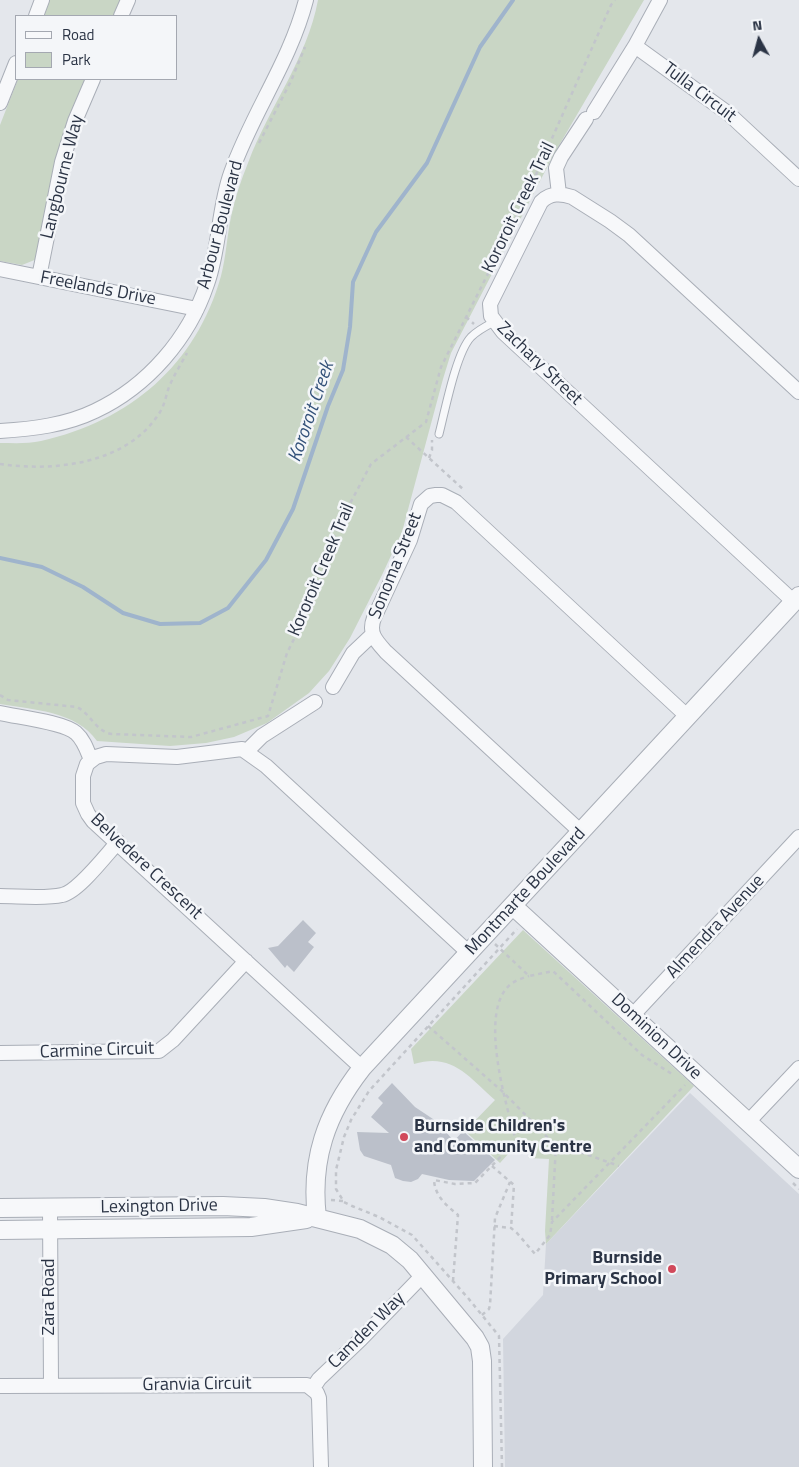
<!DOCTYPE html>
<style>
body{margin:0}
#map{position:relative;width:799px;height:1467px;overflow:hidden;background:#e4e7ec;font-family:"Titillium Web",sans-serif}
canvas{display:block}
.legend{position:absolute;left:15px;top:15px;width:162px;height:65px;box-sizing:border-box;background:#f4f6f9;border:1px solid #a4a8b1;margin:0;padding:6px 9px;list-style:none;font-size:15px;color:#2b3445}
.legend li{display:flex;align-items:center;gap:10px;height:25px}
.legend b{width:25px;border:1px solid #a4a8b1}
.north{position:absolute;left:734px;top:15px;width:50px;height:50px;-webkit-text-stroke:4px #f4f6f9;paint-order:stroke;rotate:353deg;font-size:14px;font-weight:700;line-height:20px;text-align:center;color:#2b3445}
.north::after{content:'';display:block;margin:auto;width:18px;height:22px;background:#2b3445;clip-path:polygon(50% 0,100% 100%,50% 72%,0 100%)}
</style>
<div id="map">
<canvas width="799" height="1467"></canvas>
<ul class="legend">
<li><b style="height:6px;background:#f7f8fa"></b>Road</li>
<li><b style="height:14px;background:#c9d6c5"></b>Park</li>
</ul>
<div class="north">N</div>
</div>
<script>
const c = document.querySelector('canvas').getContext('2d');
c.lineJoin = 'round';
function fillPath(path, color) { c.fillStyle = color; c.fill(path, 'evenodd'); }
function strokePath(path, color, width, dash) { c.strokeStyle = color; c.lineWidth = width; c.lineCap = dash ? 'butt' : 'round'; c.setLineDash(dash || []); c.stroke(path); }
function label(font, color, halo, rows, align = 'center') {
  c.font = font + ' "Titillium Web",sans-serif'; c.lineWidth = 5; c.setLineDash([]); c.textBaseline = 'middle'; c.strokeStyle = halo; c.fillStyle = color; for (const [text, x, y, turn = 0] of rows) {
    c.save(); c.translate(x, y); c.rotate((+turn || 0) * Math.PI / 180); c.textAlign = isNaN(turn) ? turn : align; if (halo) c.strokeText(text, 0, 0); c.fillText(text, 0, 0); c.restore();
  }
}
fillPath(new Path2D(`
 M690 1093 799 1194V1467H505L503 1339 543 1295 546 1244Z`), '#d2d6de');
fillPath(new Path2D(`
 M49 0H122L115 16H43Z
 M318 0H644L554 154 451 353 443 379 402 532 382 575 350 638 329 671 309 693 267 723 234 737 206 743 170 746 97 741C76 711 34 710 0 704V443C13 443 28 444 41 441 130 421 196 365 221 276 226 257 227 236 231 217 235 198 241 180 248 163 269 107 307 59 318 0Z
 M18 79H88L37 259 22 265 0 261V125Z
 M523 930 694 1086 546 1244 545 1231 549 1159 528 1158 535 1150 527 1143 524 1146 519 1142 500 1163 465 1131 495 1100C469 1077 452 1052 414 1064L411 1049Z`), '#c9d6c5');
strokePath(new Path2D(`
 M0 558 42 567 83 587 123 613 160 624 200 623 228 608 266 560 293 509 328 406 343 370 350 327 353 282 376 232 427 163 480 47 513 0`), '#9fb4cc', 4);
fillPath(new Path2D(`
 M303 920 316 933 308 942 314 947 294 972 287 965 285 968 268 948 278 946Z
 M392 1083 415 1107 436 1121 454 1141 463 1131 495 1160 474 1181 449 1180 422 1174 418 1179 411 1182 403 1181 395 1178 391 1165 364 1156 360 1150 357 1132 389 1133 371 1117 383 1103 378 1098Z`), '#bbc0ca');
const service = new Path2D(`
 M439 434C445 411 456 353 471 337 478 330 486 326 494 322`);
const minor = new Path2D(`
 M660 0 635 46 729 114 799 179
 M36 16 42 0
 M121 16 128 0
 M0 103 16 63
 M594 112 635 46
 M559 194 556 168 561 157 586 119
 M0 269 197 309
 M39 277 62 162 75 121 93 79
 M0 431C33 429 66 425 95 411 148 386 189 338 207 284 220 248 218 209 231 173 252 113 290 62 306 0
 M794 602 503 332 491 316 490 304 541 202C550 193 560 193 572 197L610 221 629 235 799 392
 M333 687 353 653 372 635
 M0 713C17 717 64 722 76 733 84 740 87 750 91 760
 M247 751 262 736 315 702
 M581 832 386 652C376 641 368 633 374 618L410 540 421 504 430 496 436 495H442L456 502 688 717
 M0 896C18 896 45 899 62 895 78 892 106 855 118 842
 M632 1016 799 837
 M0 1053 159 1051 173 1040 246 961
 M362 1068 93 821 88 814 83 803V776L87 764 96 757 106 754 177 757 242 749 266 766 469 953
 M748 1122 799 1068
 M50 1208 51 1386
 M0 1386 307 1385 317 1393 319 1398 321 1467
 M313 1388 319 1379 361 1339 423 1275`);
const tertiary = new Path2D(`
 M513 906 799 1169
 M0 1208 223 1206 264 1208 297 1213 360 1229 392 1245 410 1260 475 1338 480 1347 482 1361 483 1467
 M317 1218C310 1160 326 1114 362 1068L799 596
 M0 1230 251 1227 306 1219`);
strokePath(service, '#a9aeb7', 9);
strokePath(minor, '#a9aeb7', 16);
strokePath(tertiary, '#a9aeb7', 20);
strokePath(new Path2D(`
 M259 143 291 81 305 47
 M466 317 474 324
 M406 437 464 490
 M429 458 432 450V440
 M0 464C55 472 128 464 160 412 165 404 166 395 169 387 174 375 181 364 187 353
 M0 695 8 700 77 707C91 714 96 732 112 734L191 737 268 716 287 653 308 611 337 528 371 464 426 422 441 367 523 204 611 5 615 0
 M495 944 529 976 553 971 642 1055 672 1074
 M428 1026 503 1092 552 1142 619 1166
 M492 1166 514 1185 511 1228
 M793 1183 799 1189
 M331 1200 343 1201
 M552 1220 556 1144
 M494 1226 511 1228 517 1233 535 1254 550 1235 552 1222 685 1085
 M453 1281 458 1215C446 1205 435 1196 434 1180L455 1184 475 1183 516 1141C507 1107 477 1010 511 984 516 980 523 978 529 976
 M482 1315 489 1309 490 1305 495 1218 510 1182
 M502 1467 499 1336 468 1298 412 1235 379 1217 352 1206 344 1202 336 1189V1170L344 1137 351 1120 369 1091 517 929`), '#c2c5cb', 2.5, [4, 4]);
strokePath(service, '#f7f8fa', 7);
strokePath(minor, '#f7f8fa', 14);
strokePath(tertiary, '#f7f8fa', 18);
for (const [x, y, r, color] of [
 [404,1137,5,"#d1495b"],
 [672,1269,5,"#d1495b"]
]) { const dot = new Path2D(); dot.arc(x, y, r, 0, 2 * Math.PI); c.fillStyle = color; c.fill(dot); strokePath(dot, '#f4f6f9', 2); }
label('18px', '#2b3445', '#f4f6f9', [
 ["Tulla Circuit",699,93,37],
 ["Langbourne Way",63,177,-76],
 ["Kororoit Creek Trail",519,208,-64],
 ["Arbour Boulevard",221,225,-75],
 ["Freelands Drive",98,289,11],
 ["Zachary Street",539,364,44],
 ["Sonoma Street",396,566,-68],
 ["Kororoit Creek Trail",322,570,-67],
 ["Belvedere Crescent",146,867,43],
 ["Montmarte Boulevard",526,892,-47],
 ["Almendra Avenue",716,927,-47],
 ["Dominion Drive",656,1037,43],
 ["Carmine Circuit",97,1051,-2],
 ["Lexington Drive",159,1207,-1],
 ["Zara Road",50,1297,-90],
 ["Camden Way",367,1331,-45],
 ["Granvia Circuit",197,1385,-1]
]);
label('bold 18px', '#2b3445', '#f4f6f9', [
 ["Burnside Children's",414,1127],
 ["and Community Centre",414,1148],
 ["Burnside",662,1259,"right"],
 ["Primary School",662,1280,"right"]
], 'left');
label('italic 19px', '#34527a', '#f4f6f9', [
 ["Kororoit Creek",312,412,-71]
]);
</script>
